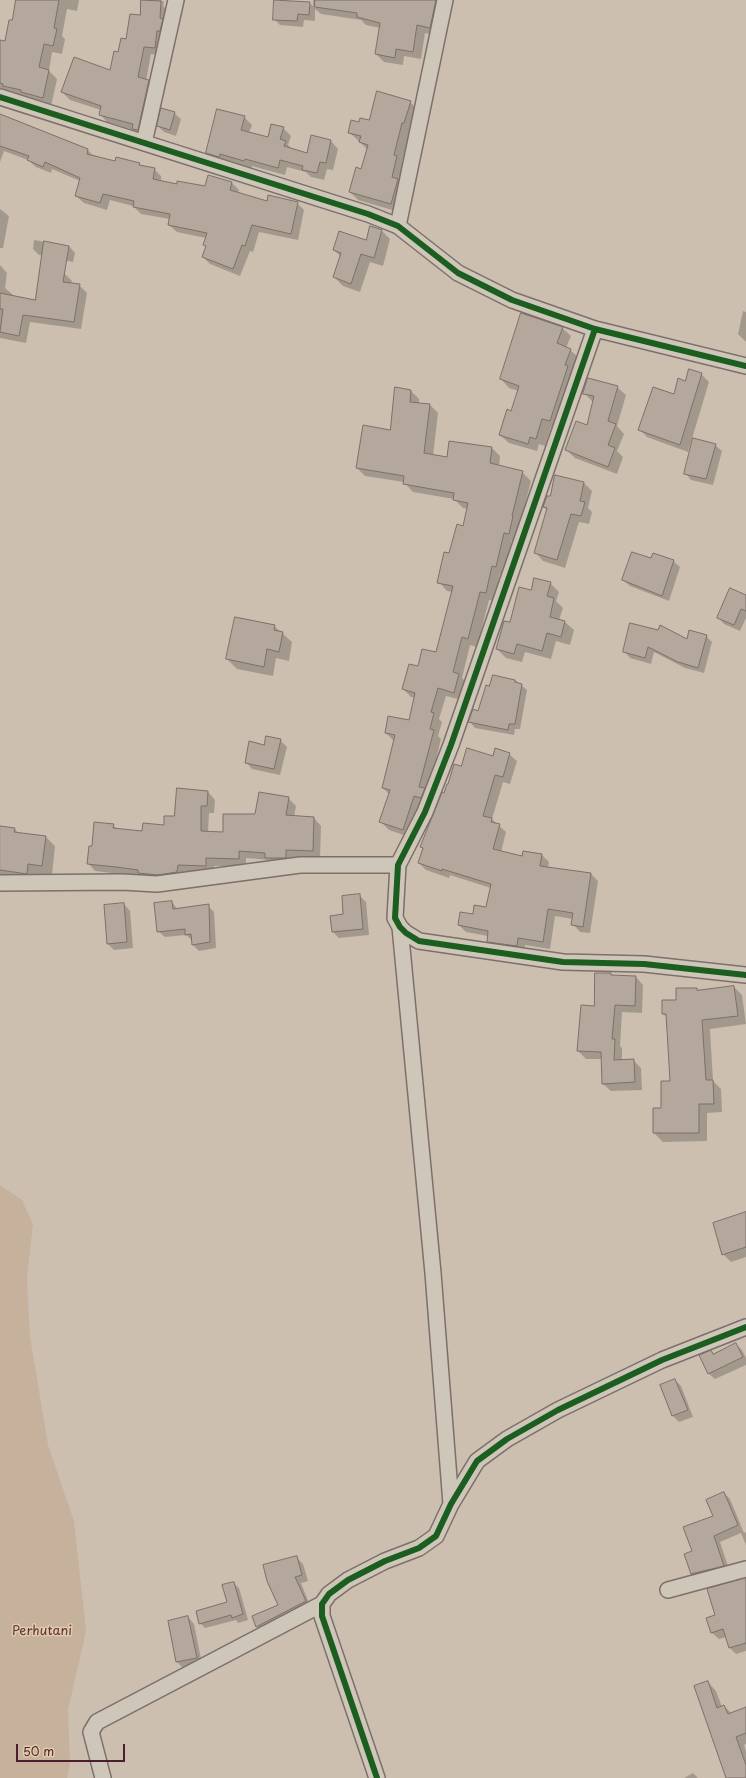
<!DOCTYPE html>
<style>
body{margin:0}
#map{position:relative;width:746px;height:1778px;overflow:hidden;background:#ccbfaf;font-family:"Playpen Sans",sans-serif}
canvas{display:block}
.scale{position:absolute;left:16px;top:1744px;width:109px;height:18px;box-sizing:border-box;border:2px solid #4a1f2b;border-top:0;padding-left:5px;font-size:12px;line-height:14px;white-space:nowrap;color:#4a1f2b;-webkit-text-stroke:3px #e2caaa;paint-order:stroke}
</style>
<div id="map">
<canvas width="746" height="1778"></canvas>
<div class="scale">50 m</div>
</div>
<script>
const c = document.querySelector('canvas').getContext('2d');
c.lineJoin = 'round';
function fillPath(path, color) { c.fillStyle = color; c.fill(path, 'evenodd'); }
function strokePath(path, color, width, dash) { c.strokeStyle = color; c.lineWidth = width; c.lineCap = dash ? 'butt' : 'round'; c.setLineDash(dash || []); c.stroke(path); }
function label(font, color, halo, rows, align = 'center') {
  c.font = font + ' "Playpen Sans",sans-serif'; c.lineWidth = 3; c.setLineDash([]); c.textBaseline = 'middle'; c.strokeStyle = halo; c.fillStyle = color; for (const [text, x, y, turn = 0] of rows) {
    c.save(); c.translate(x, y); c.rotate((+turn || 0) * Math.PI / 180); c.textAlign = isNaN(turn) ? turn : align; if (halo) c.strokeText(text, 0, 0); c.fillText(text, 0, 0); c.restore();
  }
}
fillPath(new Path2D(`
 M0 1185 22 1200 33 1224 27 1278 30 1337 48 1445 74 1521 86 1631 68 1710 70 1764 67 1778H0Z`), '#c6b19d');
fillPath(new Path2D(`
 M17 0H79L77 11 67 9 62 36 65 39 62 54 52 52 49 71 57 79 51 106 0 89V41L6 43 13 22Z
 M142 0H161L164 2 163 6 168 10 162 55 151 54 146 81 156 89 140 136 134 130 107 122 100 114 101 110 70 100 62 92 111 71 119 53 141 16Z
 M313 0H431L435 1 443 9 438 36 425 33 421 59 404 56 403 65 384 62 376 54 380 28 366 25 361 20 321 14 315 9V21L304 20 303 27 280 25 274 19 309 3 313 6Z
 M410 102 418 110 412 131 410 130 402 162 405 165 399 212 358 200 350 192 362 170 368 150 349 132 360 123 369 121Z
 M174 113 181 119 176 136 164 132 158 126Z
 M0 115 88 150 94 157 116 163 139 164 142 167 154 169 161 176V181L178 185 205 187 232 183 239 190 238 194 267 202 297 203 304 210 298 240 259 232 253 252 250 251 240 276 210 264 203 257 207 247 204 244 206 238 177 232 169 225 170 219 141 214 133 206 110 200 107 210 84 203 76 196 80 181 52 169 51 173 36 167 28 160 4 151 0 162Z
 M244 117 252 125 249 133 269 138 283 128 291 136 288 145 293 150 307 154 331 141 338 149 333 170 327 169 324 180 311 177 306 172 287 167 285 175 252 166V168L228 161 227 164 215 160 207 153Z
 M0 209 9 216 3 248H0Z
 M382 231 390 239 383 266 370 262 360 292 343 286 334 277 341 257 334 250 367 241Z
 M34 240 69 246 75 253 73 262 39 255 33 249Z
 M0 265 7 273 5 288 12 294V296L36 301 64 273 72 281 71 284 79 285 87 293 81 329 30 322 26 343 0 338Z
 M743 311 746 312V342L738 334Z
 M562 328 571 336 566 348 570 350 579 358 558 429 551 427 545 446 539 444 537 451 509 443 500 435 512 412 519 391 509 388 501 379Z
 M701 374 709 382 688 452 647 437 639 429 686 382Z
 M617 387 626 395 617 426 624 434 617 451 623 457 617 474 575 458 566 449 587 426 593 402 584 393Z
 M411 391 419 399V404L430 405 438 413 433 456 448 458 492 448 500 456 499 466 522 472 531 481 520 524 517 542 512 540 504 575 500 574 494 601 489 600 477 647 470 645 462 678 467 683 462 700 446 696 439 719 442 722 438 736 441 739 428 792 412 838 389 830 380 821 389 794 383 788 395 742 386 733 410 721 415 698 411 697 403 689 418 668 436 654 452 592 447 591 439 582 464 527 468 509 463 508 454 499 413 492 404 482 365 476 357 468 391 431Z
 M715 445 722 451 713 485 691 480 685 473Z
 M584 483 592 491 588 508 592 512 589 524 579 522 565 568 543 561 535 552 547 510 544 507 551 498Z
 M652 560 673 561 680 567 669 601 630 586 623 580Z
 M550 583 559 592 556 601 563 608 559 620 565 622 574 630 570 645 556 641 551 659 525 652 522 662 506 658 497 649 510 624 532 591Z
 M746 596V618L740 631 724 624 718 617Z
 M631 624 688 641 706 636 712 642 704 673 685 668 654 652 651 664 630 658 624 651Z
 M274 626 292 642 289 661 276 658 273 676 237 669 227 659Z
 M515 680 527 690 520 729H515L514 735 475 728 470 722 479 712 490 687Z
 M280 740 287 747 280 775 252 769 246 762 265 746Z
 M509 754 517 761 510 784 503 782 492 819 506 832 501 852 523 857 542 855 549 862 548 868 591 874 598 881 590 933 580 932 573 924V919L555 916 550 949 525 945 524 953 495 949 488 941V936L466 932 459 925 486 908 491 888 450 875 449 878 426 870 419 863 424 849 422 847 444 794 462 768 493 757Z
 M208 792 215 800 214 813H209L208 833H223L288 798 296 806 294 817 314 818 321 826 320 858 294 857 293 865H274L269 860 246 858V866H214L213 873 185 872 184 880 144 877 95 871 88 863 93 847 113 825 117 829 143 832 165 826Z
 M0 827 14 828 19 834 46 837 55 846 52 875 37 874 36 883 0 886Z
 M359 895 366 902 369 935 339 938 333 932Z
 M172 902 178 910 208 906 214 912 216 948 199 951 193 945V941L186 935 165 937 158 931Z
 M124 904 130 911 133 948 114 950 108 944Z
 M610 974 612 976 636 977 643 985 642 1013 622 1012 620 1046 622 1048V1061L633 1060 641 1068 642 1090 611 1091 603 1084 602 1059H586L578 1051 595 1007Z
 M734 987 742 995 746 1024 710 1029 713 1081 721 1089 722 1112 707 1113V1141L663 1142 654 1133 671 1082 668 1018 663 1014 677 1001 697 989 698 991Z
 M746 1213V1257L731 1262 723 1254Z
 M736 1344 742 1350 746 1358V1365L715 1379 708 1373 711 1351 714 1354Z
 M675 1380 681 1386 693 1417 679 1422 673 1416 661 1386Z
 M724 1493 730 1499 744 1533 746 1532V1545L741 1533 720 1542 730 1572 698 1580 692 1574 685 1555 693 1552 714 1516Z
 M296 1557 303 1564 308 1581 301 1583 311 1608 263 1633 257 1627 253 1616 279 1606Z
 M233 1583 239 1588 248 1620 238 1623 236 1620 205 1628 200 1623 229 1603Z
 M746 1585V1651L736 1654 730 1648 726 1637 719 1639 712 1633 708 1619 717 1616Z
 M188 1617 194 1624 202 1664 183 1668 177 1662 169 1622Z
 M708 1682 716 1691 722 1707 724 1706 731 1713 746 1708V1744L744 1745 746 1751V1778H727Z
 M693 1773 698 1778H684Z`), '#0003');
const building = new Path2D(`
 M16 0H59L54 28 57 29 53 46 44 44 39 67 49 70 43 98 21 92V90L3 86V84L0 83V40L5 41 9 20H12Z
 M141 0 161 1 160 18 163 19 160 31H157L155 48 144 47 138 77 149 80 138 130 132 129 133 124 99 115 101 106 61 92 74 57 110 70 114 51 118 52 121 38 126 39 130 14 140 15Z
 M274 0 310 2 309 15 298 14 297 21 273 20Z
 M315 0H436L430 28 417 25 413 52 396 49 395 58 375 54 380 23 357 17V13L315 7Z
 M377 91 411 101 404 123H402L394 155 397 156 392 177 398 179 391 204 349 192 356 167 361 169 368 145 359 142 361 136 348 133 351 120 359 122 360 118 369 120Z
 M161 108 175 112 170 130 157 126Z
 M217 109 245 116 241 130 268 137 271 124 284 127 280 139 286 141 284 146 307 153 311 135 331 140 326 163 320 162 317 173 302 170 303 166 280 160 278 168 245 159 244 161 220 154 219 157 206 153Z
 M0 114 88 149 87 154 115 161 116 157 140 163 139 165 155 168 153 179 177 184V181L205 186 208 175 232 182 230 190 267 201 268 195 298 202 291 234 252 225 245 246 242 245 233 269 202 257 206 246 203 245 207 233 168 225 170 214 133 207 134 201 103 194 100 203 75 196 80 178 45 162 43 167 27 160 29 156 0 146Z
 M370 226 382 230 374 258 361 254 351 284 333 277 341 253 333 250 339 231 366 240Z
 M44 241 69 246 63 282 80 284 74 322 23 315 19 336 0 332 3 309H0V293L35 300Z
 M521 313 563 327 557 343 571 349 565 365 568 366 550 421 542 419 536 439 530 437 528 444 499 435 507 409 511 411 519 386 500 379Z
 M689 369 702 373 680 445 638 430 653 387 674 394 678 378 685 381Z
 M588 378 618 386 608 421 616 424 608 445 615 448 608 467 565 450 576 421 587 425 594 396 583 394Z
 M395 387 411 390 410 402 430 404 424 453 447 457 449 441 492 447 490 463 523 471 512 516H513L509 534 504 533 496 567 492 566 486 593 480 592 468 639 462 637 453 672 459 674 454 693 438 688 431 712 434 713 430 729 434 730 419 787 425 788 421 798 414 796 403 830 379 822 390 790 382 788 395 735 385 733 388 716 409 720 415 693 402 689 409 664 418 666 422 649 436 652 453 586 437 583 444 552 449 553 457 524 463 526 468 503 453 500 454 493 403 484 404 476 356 468 363 425 390 430Z
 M693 438 716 444 706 479 684 474Z
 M555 475 584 482 580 501 585 502 581 516 571 514 557 560 534 553 547 508 543 507 547 496H550Z
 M632 552 651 558 653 553 674 560 662 596 622 580Z
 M534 578 551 582 547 596 554 598 550 617 565 621 561 637 547 633 542 651 517 644 514 654 496 649 504 621 510 622 519 587 531 590Z
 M730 588 746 595V611L741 609 734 625 717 618Z
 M235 617 275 625 274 630 283 632 279 652 267 649 264 667 226 659Z
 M630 623 658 630 660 625 687 639 689 630 707 635 698 668 678 662 648 647 645 658 623 652Z
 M493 675 515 680V682L522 684 515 724H509L508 730 468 722 473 709 478 711 486 685 489 686Z
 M266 736 281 739 274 769 245 763 249 741 264 745Z
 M467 748 493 756 495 748 510 753 503 777 495 775 483 816 492 818 491 822 500 824 493 849 522 856 523 851 542 854 540 866 591 873 583 927 571 925 573 913 548 909 543 942 518 938 517 946 487 942 488 931 458 925 460 912 473 914 474 905 486 907 491 884 442 869V871L418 863 423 848 420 847 442 792 444 793 447 784H448L454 764 461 766Z
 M177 788 208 791 207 806H201V831L223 832V814H255L259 792 289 797 286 815 314 817 313 851 286 850V858H265V853L239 851V859L206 858V866L178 865 177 872 158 875 138 873V870L116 867 87 864 89 846H92L94 822 114 824 113 828 142 831 143 823 164 825V816H174Z
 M0 826 15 828 14 832 46 836 42 866 28 864 27 874 0 870Z
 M360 894 363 929 332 932 330 916 343 914 342 896Z
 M172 901 173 909 209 904 210 942 192 945 191 934 185 935V929L157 932 154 903Z
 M124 903 127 942 107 944 104 905Z
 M595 973H611V975L636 976 635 1006 615 1005 612 1039H615L614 1060 634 1059 635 1082 602 1084 601 1052 577 1051 581 1005 594 1006Z
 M734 986 738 1016 702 1020 706 1080H713L714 1104H699V1133H653V1108H661V1081H670L666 1014H662V1000H676V988H697V990Z
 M746 1212V1247L722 1255 713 1223Z
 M736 1343 743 1357 708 1374 699 1355 711 1350 713 1354Z
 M675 1379 688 1410 672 1416 660 1385Z
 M724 1492 738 1525 714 1536 724 1566 691 1574 684 1554 692 1551 683 1527 713 1516 706 1500Z
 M297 1556 302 1575 295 1577 306 1601 256 1627 252 1616 278 1605 267 1581 263 1565Z
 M746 1578V1643L729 1648 723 1629 711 1633 706 1618 715 1615 707 1589Z
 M234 1582 243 1614 232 1618 231 1615 199 1624 196 1611 227 1602 222 1585Z
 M188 1616 197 1658 176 1662 168 1621Z
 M708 1681 717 1708 724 1705 728 1714 746 1707V1733L736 1737 746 1765V1778H726L694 1686Z`);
fillPath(building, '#b4a89d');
strokePath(building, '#7d6f6a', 1);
const street = new Path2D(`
 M0 97 368 214 398 226 458 273 512 300 595 329 746 366
 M144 143 176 0
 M398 226 445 0
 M595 329 451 745 425 812 398 865 395 918 400 927 406 933 419 941 563 962 644 964 746 975
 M0 883 122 882 157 884 300 865H398
 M400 927 433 1273 451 1504
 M668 1590 746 1569
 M103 1778 91 1732 97 1722 322 1604
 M377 1778 322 1616V1604L329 1594 348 1580 385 1561 419 1548 436 1536 451 1504 477 1461 507 1439 558 1410 662 1360 746 1327`);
strokePath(street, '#7d6f6a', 18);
strokePath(street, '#cfc6ba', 15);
strokePath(new Path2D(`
 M0 97 368 214 398 226 458 273 512 300 595 329 746 366
 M595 329 451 745 425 812 398 865 395 918 400 927 406 933 419 941 563 962 644 964 746 975
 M377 1778 322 1616V1604L329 1594 348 1580 385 1561 419 1548 436 1536 451 1504 477 1461 507 1439 558 1410 662 1360 746 1327`), '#1b5e20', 6);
label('13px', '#5c333a', '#e2caaa', [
 ["Perhutani",42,1631]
]);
</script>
